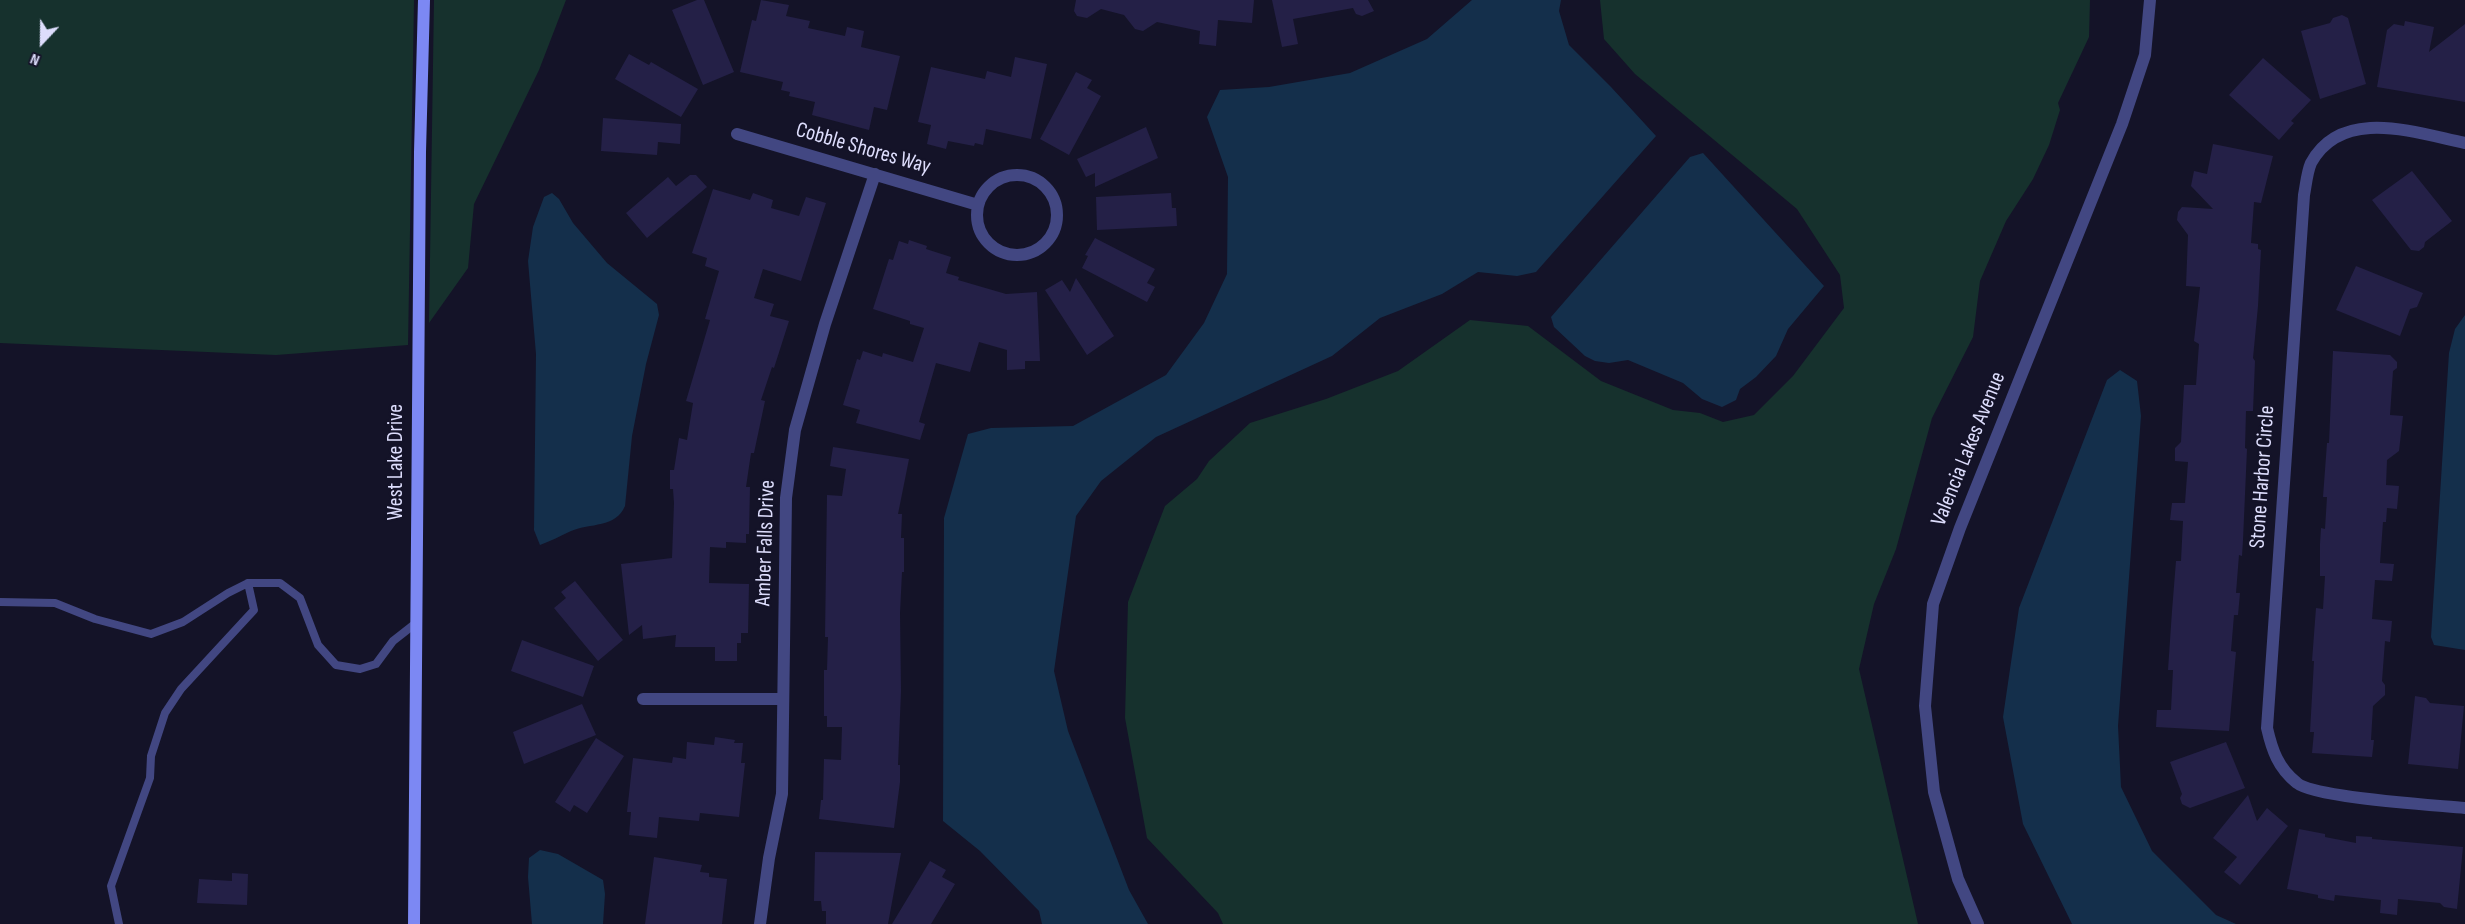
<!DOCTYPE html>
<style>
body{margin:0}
#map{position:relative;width:2465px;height:924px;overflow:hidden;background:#141328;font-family:"Sofia Sans Condensed",sans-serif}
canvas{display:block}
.north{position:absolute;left:12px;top:12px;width:60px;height:60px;-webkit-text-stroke:4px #141328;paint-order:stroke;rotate:202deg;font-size:16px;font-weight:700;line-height:24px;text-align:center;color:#ddddfc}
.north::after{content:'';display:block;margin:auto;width:21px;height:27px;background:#ddddfc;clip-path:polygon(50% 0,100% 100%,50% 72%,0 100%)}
</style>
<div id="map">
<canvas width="2465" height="924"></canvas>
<div class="north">N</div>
</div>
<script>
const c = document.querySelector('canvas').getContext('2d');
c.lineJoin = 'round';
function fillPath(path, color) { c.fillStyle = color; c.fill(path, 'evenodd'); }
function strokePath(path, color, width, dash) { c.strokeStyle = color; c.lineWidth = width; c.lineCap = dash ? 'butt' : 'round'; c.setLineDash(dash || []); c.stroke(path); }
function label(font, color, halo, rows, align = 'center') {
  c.font = font + ' "Sofia Sans Condensed",sans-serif'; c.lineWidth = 4.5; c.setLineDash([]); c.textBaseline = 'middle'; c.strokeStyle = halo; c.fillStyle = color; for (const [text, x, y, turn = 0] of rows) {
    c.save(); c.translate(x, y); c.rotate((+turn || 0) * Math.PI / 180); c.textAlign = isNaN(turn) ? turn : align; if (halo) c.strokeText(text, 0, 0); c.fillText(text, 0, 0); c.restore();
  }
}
fillPath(new Path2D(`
 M0 0H414L408 345 276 355 0 343Z
 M434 0H566L539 70 474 204 468 268 429 323Z
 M1600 0H2090L2089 37 2058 103 2060 110 2049 145 2033 179 2006 221 1980 281 1973 337 1932 418 1896 549 1874 604 1859 669 1918 924H1223L1218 913 1147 838 1125 718 1128 602 1165 506 1197 479 1209 461 1250 423 1326 399 1398 371 1470 320 1528 326 1601 381 1673 410 1700 413 1723 422 1754 415 1793 376 1844 308 1840 275 1797 209 1635 74 1604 39Z`), '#16312d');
fillPath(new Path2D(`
 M1472 0H1561L1559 11 1569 45 1611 87 1656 136 1536 272 1517 276 1478 272 1442 294 1380 318 1332 356 1156 437 1101 481 1076 516 1054 671 1068 731 1129 890 1148 924H1042L1039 911 980 851 943 821 944 518 968 434 991 428 1073 426 1166 375 1204 323 1227 274 1228 177 1207 117 1220 90 1269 87 1350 73 1427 39Z
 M1703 153 1824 286 1788 329 1776 356 1756 377 1740 389 1736 400 1722 407 1702 399 1683 383 1628 360 1609 363 1595 361 1585 356 1554 327 1551 317 1690 157Z
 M552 193 559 199 573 223 607 263 657 304 659 315 646 364 632 436 625 506C616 528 590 523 571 531 560 536 551 541 540 545L534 530 536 354 528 261 533 227 544 197Z
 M2465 315V650L2434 645 2431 637 2449 353 2455 329Z
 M2120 370 2137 381 2141 416 2118 726 2121 787 2152 851 2216 915 2236 924H2072L2023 824 2003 717 2019 608 2107 380Z
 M540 850 558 854 603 880 605 894 603 924H532L528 877 529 858Z`), '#142f4b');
fillPath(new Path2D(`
 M697 0H704L734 72 703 85 672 10Z
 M761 0 789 5 786 16 810 21 808 28 845 36 847 27 864 31 861 47 900 56 887 110 874 107 869 130 812 115 815 102 789 96 790 92 781 90 783 82 740 72 752 20 756 21Z
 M1076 0H1254L1252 23 1218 20 1216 46 1199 44 1200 31 1157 22 1143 31 1135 29 1124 15 1101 9 1087 18 1077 16 1074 11Z
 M1272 0H1368L1374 11 1362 16 1356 14 1353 8 1293 19 1298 44 1282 47Z
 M2342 15 2348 18 2366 84 2320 99 2301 31 2330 23 2333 18Z
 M2405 21 2434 27 2429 52 2465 24V102L2377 87 2387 30 2394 24 2404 26Z
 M629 54 649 65 651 62 698 89 681 117 615 79Z
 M1015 57 1047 64 1031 139 986 129 983 145 975 143 974 146 948 141 946 149 927 144 931 125 918 122 931 67 985 79 987 71 1011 77Z
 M2263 58 2311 100 2291 121 2294 123 2279 140 2229 95Z
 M1076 72 1092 80 1087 88 1101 96 1069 155 1040 139Z
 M603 118 681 124 680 144 658 142 657 155 601 151Z
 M1146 127 1158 158 1095 187V173L1086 177 1077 159Z
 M2213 144 2273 156 2261 203 2254 202 2251 243 2258 244V249L2261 250 2258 306 2253 358 2255 361 2253 411H2246L2245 448 2247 449 2243 540 2242 556 2239 555 2236 593H2240L2238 615H2234L2231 651 2236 652 2229 731 2156 727 2157 710H2171L2173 670H2168L2172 611 2176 561H2181L2183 521 2170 520 2172 503H2185L2188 462 2175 461V448L2181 442 2184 385H2196L2199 344 2194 341 2200 287 2186 286 2188 235 2177 220 2178 212 2182 207 2213 209 2191 186 2194 171 2207 174Z
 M2412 171 2452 221 2425 242 2424 247 2419 251 2411 250 2372 200Z
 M690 175H696L707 187 647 238 626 213 668 177 676 186Z
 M713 189 750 200 753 193 773 200 771 208 799 216 806 197 826 203 801 281 763 269 754 298 774 304 770 316 789 321 774 368 772 367 761 400 765 401 754 453H751L746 487H750L749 534H746V543L726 542V548L710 547 709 583 749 584 748 633H741V643H737V661H715V647H675L676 635 643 639 642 625 629 635 621 564 672 558 674 503 673 489H670V470H674L679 438 687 440 693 403 686 401 710 320 705 319 719 271 705 266 707 258 692 253Z
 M1171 193 1172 208H1176L1177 226 1097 230 1096 197Z
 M1095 238 1155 269 1147 283 1155 287 1147 302 1082 268 1088 256 1085 255Z
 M909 240 927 246 926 249 951 257 946 273 959 277 958 280 1006 294 1037 292 1040 361H1025V369L1007 370V350L979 342 970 372 936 363 919 422 925 424 920 440 856 423 860 410 843 405 857 359 860 360 863 351 882 357 883 353 913 362 924 328 910 324V321L873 309 889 259 893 260 899 241 908 244Z
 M2356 266 2423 293 2417 307 2410 309 2400 336 2336 310Z
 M1076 278 1114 336 1087 355 1045 290 1062 280 1070 292Z
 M2333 351 2390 355 2397 362V368L2393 371 2390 415 2403 416 2399 451 2387 460 2386 485 2399 486 2397 509 2387 508 2386 522H2383L2380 563 2394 564 2392 581 2375 580 2372 619 2392 621 2390 642 2385 641 2382 681 2385 685V695L2373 706 2371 740H2374L2372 757 2312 753 2314 732H2310L2314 661H2312L2316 608 2323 609 2325 576H2320V544L2321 528 2325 529 2327 497H2323L2327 443H2329Z
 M833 447 909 459 898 514H902L901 538H904V572H902L900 613 901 691 898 765H900V782L894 828 819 819 821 800H823L824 759 841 760 842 727H827V716H824V670H827L828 637H825L827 495 842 496 846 469 830 466Z
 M575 581 623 640 598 661 554 608 566 598 561 592Z
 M522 640 594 666 583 697 511 671Z
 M2415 696 2426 698 2430 703 2464 706 2458 769 2408 764Z
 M582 704 596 735 524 764 513 732Z
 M715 737 735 740 734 743H743L741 763H745L739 817 700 813 699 821 659 817 657 838 629 835 631 812H627L633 758 672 763 673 757 686 759 687 742 714 745Z
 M596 738 624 756 587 813 574 805 570 812 555 802Z
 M2226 742 2245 788 2190 808 2182 804 2180 798 2182 794 2170 762Z
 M2248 795 2257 821 2267 808 2288 826 2240 885 2224 872 2237 857 2213 838Z
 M2299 829 2325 834V837L2356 843V836L2372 837V839L2463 847 2457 909 2444 907 2440 903 2398 899 2397 915 2380 913 2381 900 2335 895 2334 901 2318 898V895L2287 889Z
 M815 852 901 853 888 924H826V911H822L821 901H814Z
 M654 857 702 865 700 872 709 873V877L727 879 722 924H645Z
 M930 861 946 870 942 877 955 884 931 924H892Z
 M232 873 248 874 247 905 197 903 199 879 232 881Z`), '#242047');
strokePath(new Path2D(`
 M0 602 55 603 95 619 151 634 183 622 228 593 248 583H280L300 598 318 645 336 665 360 669 376 664 393 641 416 623
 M119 924 111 886 150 778 151 756 165 713 181 689 254 610 248 583`), '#424782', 8);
strokePath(new Path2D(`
 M737 134 978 205
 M2465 143C2416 133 2342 106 2311 163 2307 172 2306 185 2304 195L2267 728C2272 750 2278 768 2297 783 2315 798 2435 805 2465 808
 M977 215a40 40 0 1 1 80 0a40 40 0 1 1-80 0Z
 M643 699H783
 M760 924 769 858 782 794 786 498 795 430 825 324 875 174
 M1978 924 1958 879 1934 792 1925 706 1933 604 1960 528 2122 124 2145 55 2150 0`), '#424782', 12);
strokePath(new Path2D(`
 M414 924 420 152 424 0`), '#7c88f3', 12);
label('22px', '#ddddfc', '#141328', [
 ["Cobble Shores Way",863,149,16],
 ["Valencia Lakes Avenue",1969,449,-68],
 ["West Lake Drive",396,462,-90],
 ["Stone Harbor Circle",2263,477,-86],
 ["Amber Falls Drive",766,543,-88]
]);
</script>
